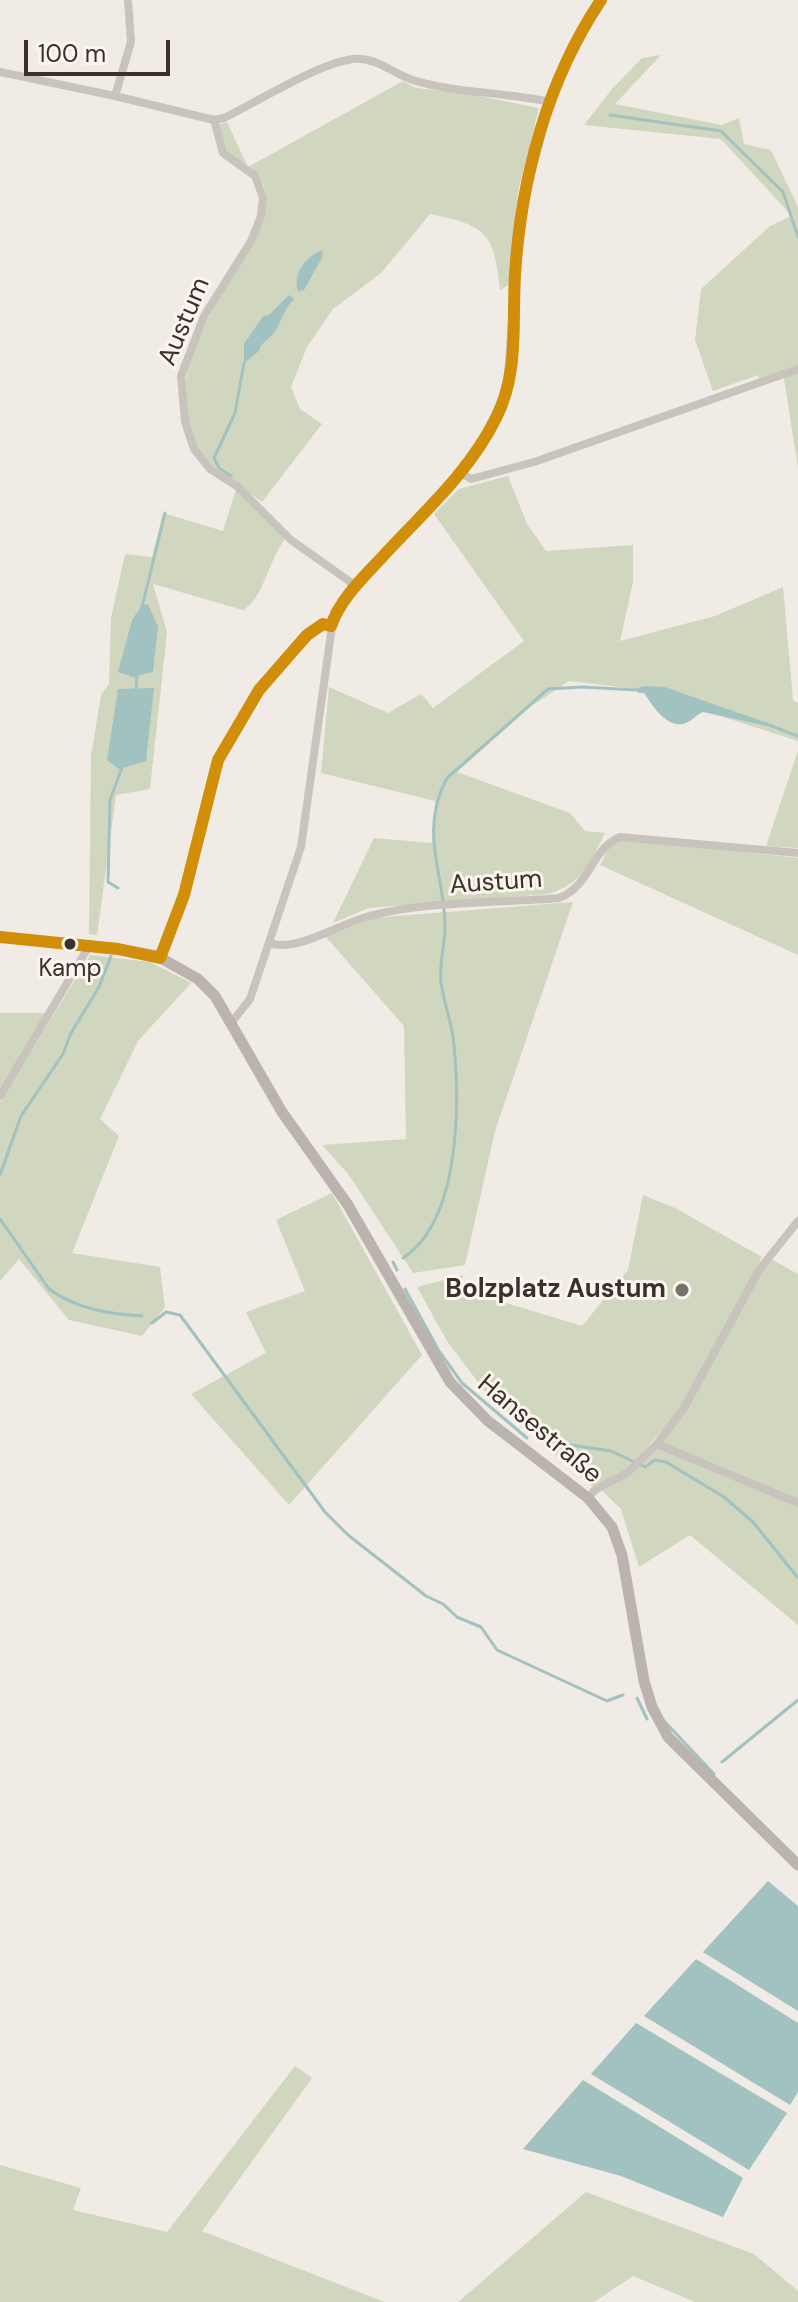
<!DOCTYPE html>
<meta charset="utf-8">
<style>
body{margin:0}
#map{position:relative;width:798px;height:2302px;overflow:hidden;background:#f0ebe5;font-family:"DM Sans",sans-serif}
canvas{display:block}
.scale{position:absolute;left:24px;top:40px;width:146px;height:36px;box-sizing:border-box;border:4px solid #3b302b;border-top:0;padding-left:10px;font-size:24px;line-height:28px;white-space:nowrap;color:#3b302b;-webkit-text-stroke:6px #fbf5ee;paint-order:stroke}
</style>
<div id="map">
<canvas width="798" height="2302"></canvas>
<div class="scale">100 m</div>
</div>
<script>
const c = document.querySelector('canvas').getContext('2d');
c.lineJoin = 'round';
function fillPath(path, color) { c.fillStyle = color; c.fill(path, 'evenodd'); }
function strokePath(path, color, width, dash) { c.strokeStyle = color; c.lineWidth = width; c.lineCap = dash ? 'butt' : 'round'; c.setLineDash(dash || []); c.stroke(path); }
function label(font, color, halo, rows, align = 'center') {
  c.font = font + ' "DM Sans",sans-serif'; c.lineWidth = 6; c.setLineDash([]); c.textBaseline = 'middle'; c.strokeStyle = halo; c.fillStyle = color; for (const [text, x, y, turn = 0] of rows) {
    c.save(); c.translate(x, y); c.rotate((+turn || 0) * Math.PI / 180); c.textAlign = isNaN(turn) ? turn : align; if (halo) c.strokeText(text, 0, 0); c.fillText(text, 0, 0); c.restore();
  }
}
fillPath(new Path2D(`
 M661 55 615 104 722 125 739 118 744 144 771 150 798 207V467L783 373 760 381 758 375 713 391 695 340 701 289 770 226 792 216 721 139 584 125 612 89 642 58Z
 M403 81 416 88 469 94 539 108 518 191 510 284 500 290C495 233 485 225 430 214L381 273 333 309 307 347 291 387 300 409 322 424 262 502C241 486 211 470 197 447 160 384 210 313 242 261 253 242 269 215 265 192 262 171 241 167 228 154 223 147 221 134 218 125L227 122 248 167Z
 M508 476 527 524 546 551 633 545V582L620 641 715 616 783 587 793 700 798 703V741L711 713 768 723 665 687 637 689 569 681 530 707 457 772 570 813 585 831 605 833C590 864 582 884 548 894L369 908 333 923 374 838 432 843 435 801 321 773 329 687 388 713 421 694 433 708 524 641 434 514 459 489Z
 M236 490 285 539C269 559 264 598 243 610L153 584 167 632 150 789 116 795 97 935 89 934 91 756 101 695 109 684 111 618 125 554 152 557 163 513 223 531Z
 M798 751V848L766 846Z
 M622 839 798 858V955L600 865 611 843Z
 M573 902 495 1131 465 1265 413 1273 349 1175 322 1145 406 1139 404 1026 326 937 371 918Z
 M90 955 150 962 191 983 138 1041 100 1119 119 1136 72 1253 160 1267 165 1307 142 1336 69 1320 19 1259 0 1281V1102Z
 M0 1013H46L0 1089Z
 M332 1193 422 1355 289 1505 191 1394 266 1353 246 1312 305 1291 276 1220Z
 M643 1195 675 1208 762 1257 683 1407 625 1472 593 1487 487 1394 447 1341 417 1287 463 1275 460 1289 582 1326 628 1270Z
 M771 1259 798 1274V1625L690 1535 639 1567 621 1509 601 1490C691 1442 716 1338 771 1259Z
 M295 2066 312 2078 202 2231 385 2302H0V2165L81 2188 73 2210 167 2232Z
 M586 2192 754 2254 798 2291V2302H695L633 2276 594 2302H458Z`), '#d1d6bf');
fillPath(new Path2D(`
 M322 250 323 256 304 290 298 291C292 273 306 257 322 250Z
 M289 295 294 299C282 311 280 327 272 335 266 342 262 341 259 351L244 363V344L263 316 269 315Z
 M148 604 158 627 153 672 133 677 118 672 132 620 142 605Z
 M645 686 665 687 768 723 767 726 703 712C696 715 693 720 686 723 667 730 652 705 644 693H638L637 688Z
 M154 688 146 761 119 769 107 760 118 689Z
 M768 1881 798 1906V2011L703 1952Z
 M696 1959 798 2023V2092L790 2105 644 2016Z
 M636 2023 787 2113 749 2170 591 2074Z
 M583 2080 743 2178 723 2217 621 2176 523 2149Z`), '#a1c2c1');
strokePath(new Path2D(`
 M610 115 721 131 783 192 798 237
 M231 476 219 468 214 458 235 413 244 363
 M142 607 165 513
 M136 690 137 674
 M764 723 798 736
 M118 888 108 882 110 800 123 765
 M0 1175 21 1116 63 1054 71 1033 99 987 111 956
 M0 1219 49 1289C76 1309 110 1314 142 1316
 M403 1258C462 1219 460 1099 453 1036 450 1017 443 1000 441 982 439 963 445 945 445 927 445 874 418 832 447 778L548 689 582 687 637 690
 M393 1262 397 1270
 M405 1289 439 1351 462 1383 527 1438
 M152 1323 166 1312 180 1315 325 1512 348 1535 426 1596 443 1604 457 1617 481 1627 497 1650 607 1701 623 1695
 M544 1441 611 1451 645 1467 655 1460 666 1462 724 1497 753 1522 798 1578
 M637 1698 647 1719
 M665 1722 714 1774
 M722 1762 798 1700`), '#a1c2c1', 3);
strokePath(new Path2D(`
 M128 0 131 42 115 96 214 120 224 118C257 102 319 63 353 59 376 57 389 71 410 79 450 93 506 92 550 102
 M0 72 115 96
 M214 120 223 153 255 176 263 198 261 216 251 241 204 316 181 376 185 422 194 449 210 469 238 487 291 540 356 586
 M460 472 471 479 534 462 798 369
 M270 943C293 953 339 925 363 918 414 901 503 903 559 898 590 887 591 849 620 837L798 853
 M160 958 184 895 218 760 259 690 307 635 323 624 331 626
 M232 1022 250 999 301 847 334 612 460 472 482 442 507 390 518 236 526 194 550 102 578 37 601 0
 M0 1096 89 946
 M657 1444 798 1503
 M588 1498 595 1490 627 1473 657 1444 684 1408 759 1270 798 1221`), '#c9c3be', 8);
strokePath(new Path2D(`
 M0 937 118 949 157 956 198 979 215 996 282 1112 348 1205 450 1382 488 1421 588 1498 612 1527 622 1555 644 1681 652 1707 668 1737 798 1865`), '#bab3ae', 11);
strokePath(new Path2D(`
 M331 626C341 597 365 576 385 554 425 511 470 471 496 418 519 373 512 324 515 275 521 178 547 81 601 0
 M0 937 118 949 160 958
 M160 958 184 895 218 760 259 690 307 635 323 624 331 626`), '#d18e09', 12);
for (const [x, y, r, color] of [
 [70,944,7,"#3b302b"],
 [682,1290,8,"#7a716c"]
]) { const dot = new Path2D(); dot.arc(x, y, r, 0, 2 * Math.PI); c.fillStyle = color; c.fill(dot); strokePath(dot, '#fbf5ee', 3); }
label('24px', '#3b302b', '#fbf5ee', [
 ["Kamp",70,970]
]);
label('26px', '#3b302b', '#fbf5ee', [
 ["Austum",185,322,-67],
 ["Austum",496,883,-4],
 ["Hansestraße",539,1430,40]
]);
label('bold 26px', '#3b302b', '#fbf5ee', [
 ["Bolzplatz Austum",666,1290]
], 'right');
</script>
